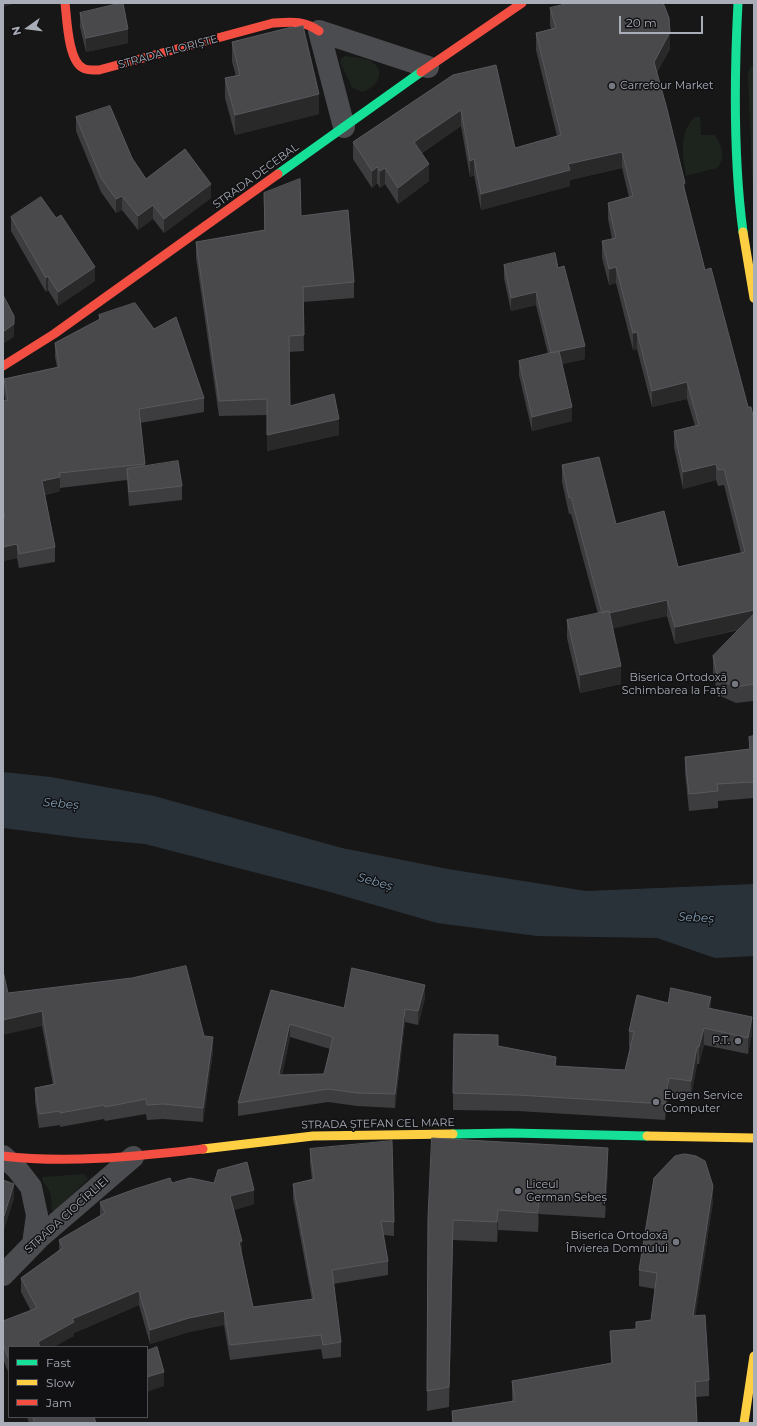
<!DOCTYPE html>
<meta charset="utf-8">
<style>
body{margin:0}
#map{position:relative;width:757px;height:1426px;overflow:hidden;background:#171717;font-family:Montserrat,sans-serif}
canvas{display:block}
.frame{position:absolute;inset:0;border:4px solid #a8adb8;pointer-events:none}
.legend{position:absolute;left:8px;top:1346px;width:140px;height:72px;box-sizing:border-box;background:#111113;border:1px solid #4d4f55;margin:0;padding:5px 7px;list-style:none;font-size:12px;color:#a8adb8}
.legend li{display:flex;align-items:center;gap:8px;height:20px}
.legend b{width:20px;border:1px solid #4d4f55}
.north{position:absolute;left:8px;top:8px;width:40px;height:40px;-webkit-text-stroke:3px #111113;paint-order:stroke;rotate:256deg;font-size:11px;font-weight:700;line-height:16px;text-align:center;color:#a8adb8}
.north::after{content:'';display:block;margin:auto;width:14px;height:18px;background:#a8adb8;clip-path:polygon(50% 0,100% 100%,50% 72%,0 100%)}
.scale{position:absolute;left:619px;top:16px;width:84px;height:18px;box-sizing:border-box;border:2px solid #a8adb8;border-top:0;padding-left:5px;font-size:12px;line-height:14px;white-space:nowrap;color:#a8adb8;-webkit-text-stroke:3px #111113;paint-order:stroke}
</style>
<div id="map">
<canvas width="757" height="1426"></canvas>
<div class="frame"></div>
<ul class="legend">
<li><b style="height:5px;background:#16e098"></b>Fast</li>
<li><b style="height:5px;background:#ffcf43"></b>Slow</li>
<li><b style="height:5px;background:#f24e42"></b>Jam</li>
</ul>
<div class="north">N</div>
<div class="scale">20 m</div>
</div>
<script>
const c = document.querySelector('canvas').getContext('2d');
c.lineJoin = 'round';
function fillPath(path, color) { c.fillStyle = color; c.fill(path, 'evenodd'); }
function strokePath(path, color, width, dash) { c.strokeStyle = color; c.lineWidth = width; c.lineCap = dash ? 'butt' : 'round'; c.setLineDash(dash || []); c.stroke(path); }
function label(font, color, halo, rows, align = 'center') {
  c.font = font + ' Montserrat,sans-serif'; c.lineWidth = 3; c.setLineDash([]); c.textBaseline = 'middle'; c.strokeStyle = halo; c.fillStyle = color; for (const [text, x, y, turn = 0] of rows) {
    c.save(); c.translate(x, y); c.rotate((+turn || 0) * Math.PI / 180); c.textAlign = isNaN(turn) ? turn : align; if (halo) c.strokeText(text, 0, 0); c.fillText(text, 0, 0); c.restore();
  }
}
fillPath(new Path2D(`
 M345 56C354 58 368 57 375 64 386 75 374 89 362 92L352 87 340 62 342 58Z
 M752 66H754V204L752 173 748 74 749 69Z
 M695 117H700L701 135H714C722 143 726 159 717 168L686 176C683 156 678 133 695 117Z
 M84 1174 88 1179 55 1211 52 1210C51 1203 52 1196 49 1190 47 1186 43 1183 42 1179L43 1177Z`), '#1d241e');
fillPath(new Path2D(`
 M3 772 51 777 154 796 342 848 448 869 586 891 754 884V956L715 958 657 938 537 936 437 923 323 890 145 844 81 838 3 828Z`), '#2a3239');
strokePath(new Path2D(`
 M344 127 319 31 428 67
 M3 1156 17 1169 31 1187 37 1215 33 1244
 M3 1275 39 1238 133 1157`), '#4b4c50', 22);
strokePath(new Path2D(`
 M738 3C734 79 733 156 743 232
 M278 174 421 72
 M453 1134 511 1133 647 1136`), '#16e098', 9);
strokePath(new Path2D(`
 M743 232 754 298
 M647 1136 754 1138
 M203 1149 313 1136 453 1134
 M744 1423 754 1356`), '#ffcf43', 9);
strokePath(new Path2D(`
 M65 3C67 19 68 61 83 68 88 71 94 70 99 70L273 23C291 22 303 20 319 31
 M421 72 522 3
 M3 366 54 334 278 174
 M3 1156C68 1164 138 1156 203 1149`), '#f24e42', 9);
fillPath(new Path2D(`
 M550 8 670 49 657 72 685 191 705 270 748 407 754 421V704L753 701 736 703 718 695 713 673V656L739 630 675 644 667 616 612 628 621 684 580 693 567 638V620L598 614 571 514H569L562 482V465L616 524 678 567 741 553 724 485 718 486 716 480 683 489 674 447V431L695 426 687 399 652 407 637 349 633 350 616 283 609 285 602 258V241L612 239 608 219V203L629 197 622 168 570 180V186L481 210 474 175 470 177 461 126 422 153 429 181 398 204 385 184 380 188 377 183 372 188 353 159V142L453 75 515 148 557 136 536 50V33L551 29 550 25Z
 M80 13 128 43 86 52 80 27Z
 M292 28 319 114 235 135 225 98V78L236 76 232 62V42Z
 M76 117 132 158 146 179 211 198 164 233 153 219 138 230 122 210 116 213 101 192 76 131Z
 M264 193 301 216 354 282V298L303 302 304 351 289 352 290 406 339 435 267 451V415L219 416 196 258V242L264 230Z
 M11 217 95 281 58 306 48 290 46 292 11 231Z
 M504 265 558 268 585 359 562 364 572 421 532 431 519 375V361L548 354 536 305 511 311 504 278Z
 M99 315 154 329 204 398V412L140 423 145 466 182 486V500L129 506 127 480 60 488V491L45 495 55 547V562L19 568 17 558 3 561V401L5 400 4 393V379L57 367 55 357V343L99 320Z
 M754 736V798L718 801V808L689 811 685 773V757L749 749V737Z
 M271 990 344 1008 425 998 418 1025 405 1022 395 1108 357 1106 328 1102 238 1116V1103ZM290 1037 330 1049 324 1074 282 1075Z
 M8 993 204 1036 213 1051 203 1122 163 1119 147 1120 146 1114 105 1121 104 1119 60 1127V1125L39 1128 35 1102V1088L53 1085 42 1026Z
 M668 1003 711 1009 752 1033 748 1054 704 1045 699 1064H697L691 1097 669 1095 665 1120 518 1111 453 1110V1093L498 1046 556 1066 625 1070 630 1048 629 1047V1031Z
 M310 1149 394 1222V1236L383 1235 388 1261V1275L333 1284 341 1342V1357L323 1359 321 1349 230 1360 224 1325 189 1332 150 1344 139 1305 74 1333V1336L9 1347V1374L3 1359V1321L31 1311 21 1292V1278L59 1250V1240L100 1216V1202L172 1183 254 1204 234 1210 242 1254 253 1307 312 1300 293 1198V1184L312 1180 310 1163Z
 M608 1168 605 1218 539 1214 538 1232 498 1230 497 1242 453 1240 449 1407 427 1411 428 1218Z
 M3 1180 14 1198 4 1229H3Z
 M713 1202 695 1316 709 1380V1396L696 1397 697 1423H452V1411L512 1401V1381L611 1363 610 1331 636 1329V1322L651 1320 655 1289 639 1286V1270Z
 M27 1417H94L96 1423H29Z`), '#3d3d3f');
fillPath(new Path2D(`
 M3 3H16L3 7Z
 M128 29V43L86 52V38Z
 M670 32V49L654 78V62Z
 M319 94V114L235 135V115Z
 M461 110V126L414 158V142Z
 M622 152V168L570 180V186L481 210V194L568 164Z
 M474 159V175L470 177V161Z
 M429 164V181L398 204V188Z
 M377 167V183L372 188V171Z
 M385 168V184L380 188V171Z
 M685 183V200L683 184Z
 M211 184V198L164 233V219Z
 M122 196V210L116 213V199Z
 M153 205V219L138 230V216Z
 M95 267V281L58 306V292Z
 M616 267V283L609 285V269Z
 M48 276V290L46 292V278Z
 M536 292V305L511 311V298Z
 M14 324V337L3 344V332Z
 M637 332V349L633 350V333Z
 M585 346V359L551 367V354Z
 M687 382V399L652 407V391Z
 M572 407V421L532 431V417Z
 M339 419V435L267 451V435Z
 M716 464V480L683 489V472Z
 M60 477V491L42 495V481Z
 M17 544V558L3 561V547Z
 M667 600V616L603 631V614Z
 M754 610V626L675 644V627Z
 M621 666V684L580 693V675Z
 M425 985V998L418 1025V1011Z
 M711 997V1014L708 1008Z
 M405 1009V1022L395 1108V1094Z
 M42 1011V1026L3 1035V1020Z
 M752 1017V1033L748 1054V1038Z
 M290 1024V1037L279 1088V1075Z
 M704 1028V1045L699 1064V1047Z
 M213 1037V1051L203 1122V1108Z
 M697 1047V1064L691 1097V1081Z
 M669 1078V1095L665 1120V1104Z
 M608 1148V1168L605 1218V1198Z
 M14 1184V1198L4 1229V1216Z
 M713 1186V1202L693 1332V1316Z
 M254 1190V1204L230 1211V1196Z
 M539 1194V1214L538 1232V1213Z
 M498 1210V1230L497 1242V1222Z
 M453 1220V1240L449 1407V1387Z
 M242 1241V1255L239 1242Z
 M139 1291V1305L74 1333V1336L54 1347H38V1342L72 1319Z
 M224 1311V1325L189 1332 150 1344V1330L189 1318Z
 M164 1372V1386L147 1392V1377Z`), '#29292a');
const building = new Path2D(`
 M121 3H123L128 29 86 38 80 13Z
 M570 3H662L664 5 669 18 670 32 654 62 667 109 685 183 683 184 705 270 711 268 748 407H751L754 421V610L675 627 667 600 609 613V611L602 613 571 497 569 498 562 465 599 457 616 524 664 511 678 567 745 552 724 469 718 470 716 464 683 472 674 431 699 425 687 382 652 391 637 332 633 333 616 267 609 269 602 241 616 238 608 203 633 196 622 152 568 164 570 170 481 194 474 159 470 161 461 110 414 142 429 164 398 188 385 168 380 171 377 167 372 171 353 142 453 75 496 65 515 148 561 135 536 33 556 28 550 8Z
 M303 26 319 94 235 115 225 78 240 75 232 42 292 27V28Z
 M110 106 132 158 146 179 185 149 211 184 164 219 153 205 138 216 122 196 116 199 101 178 76 117Z
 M300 179 301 216 348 210 354 282 303 287 304 335 289 336 290 406 334 394 339 419 267 435V399L219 401 196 242 265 230 264 193Z
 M41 197 56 218 61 215 95 267 58 292 48 276 46 278 11 217Z
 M555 253 558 268 564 266 585 346 551 353 536 292 511 298 504 265Z
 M3 295 14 316V324L3 332Z
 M135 303 154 329 176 317 204 398 139 409 145 464 59 473 60 477 42 481 55 547 19 554 17 544 3 547V518L5 517 3 509V401L8 400 4 379 59 367 55 343 100 319 99 315Z
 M559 351 572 407 532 417 519 361Z
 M178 461 182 486 129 492 127 469Z
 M609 611 621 666 580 675 567 620Z
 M754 614V688L753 684 736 687 718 679 713 656Z
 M754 736V782L717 784 718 791 689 794 685 757 750 749 749 737Z
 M186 966 204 1036 213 1037 203 1108 163 1104 147 1105 146 1099 105 1107 104 1105 60 1113V1111L39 1114 35 1088 55 1084 42 1011 3 1020V971L8 993 132 978Z
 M352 968 425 985 418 1011 405 1009 395 1094 357 1093 328 1089 238 1103 271 990 344 1008ZM290 1024 333 1037 324 1074 279 1075Z
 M671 988 711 997 708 1008 752 1017 748 1038 704 1028 699 1047H697L691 1081 669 1078 665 1104 518 1095 453 1093 454 1034 498 1035V1046L556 1057 555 1066 625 1070 634 1032 629 1031 637 995 668 1003Z
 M432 1138 608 1148 605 1198 539 1194 538 1213 498 1210 497 1222 453 1220 449 1387 427 1391 428 1218Z
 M392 1141 394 1222 381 1221 388 1261 332 1270 341 1342 323 1345 321 1335 230 1345 224 1311 189 1318 150 1330 139 1291 72 1319 74 1322 38 1342 40 1347H9V1360L3 1344V1321L37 1308 21 1278 63 1248 59 1240 105 1213 100 1202 135 1189 170 1178 172 1183 190 1178 214 1183 218 1170 247 1162 254 1190 230 1196 242 1241 239 1242 253 1307 314 1299 293 1184 314 1179 310 1149Z
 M685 1154 696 1156 705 1161 713 1186 693 1316 705 1315 709 1380 695 1382 697 1423H453L452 1411 515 1401 512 1381 612 1363 610 1331 636 1329V1322L651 1320 657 1273 639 1270 654 1178 675 1156Z
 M3 1180 14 1184 4 1216 3 1215Z
 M157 1347 164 1372 147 1377V1351Z
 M33 1417H94L96 1423H35Z`);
fillPath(building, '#49494c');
strokePath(building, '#58595d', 1);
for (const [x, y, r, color] of [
 [612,86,4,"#757880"],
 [735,684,4,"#757880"],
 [738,1041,4,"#757880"],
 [656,1102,4,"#757880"],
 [518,1191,4,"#757880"],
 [676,1242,4,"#757880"]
]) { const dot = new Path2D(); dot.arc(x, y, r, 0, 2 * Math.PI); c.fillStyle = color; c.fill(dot); strokePath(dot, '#111113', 1.5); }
label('11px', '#a8adb8', '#111113', [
 ["STRADA FLORIȘTE",168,52,-15],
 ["STRADA DECEBAL",256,176,-36],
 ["STRADA ȘTEFAN CEL MARE",378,1124,-1],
 ["STRADA CIOCÎRLIEI",67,1215,-42]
]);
label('11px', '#a8adb8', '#111113', [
 ["Carrefour Market",620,86],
 ["Biserica Ortodoxă",727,678,"right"],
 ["Schimbarea la Față",727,691,"right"],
 ["P.T.",730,1041,"right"],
 ["Eugen Service",664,1096],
 ["Computer",664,1109],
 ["Liceul",526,1185],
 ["German Sebeș",526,1198],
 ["Biserica Ortodoxă",668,1236,"right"],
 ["Învierea Domnului",668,1249,"right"]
], 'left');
label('italic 12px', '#7f9bb3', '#111113', [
 ["Sebeș",61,804,5],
 ["Sebeș",375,882,16],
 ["Sebeș",696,918,3]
]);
</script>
